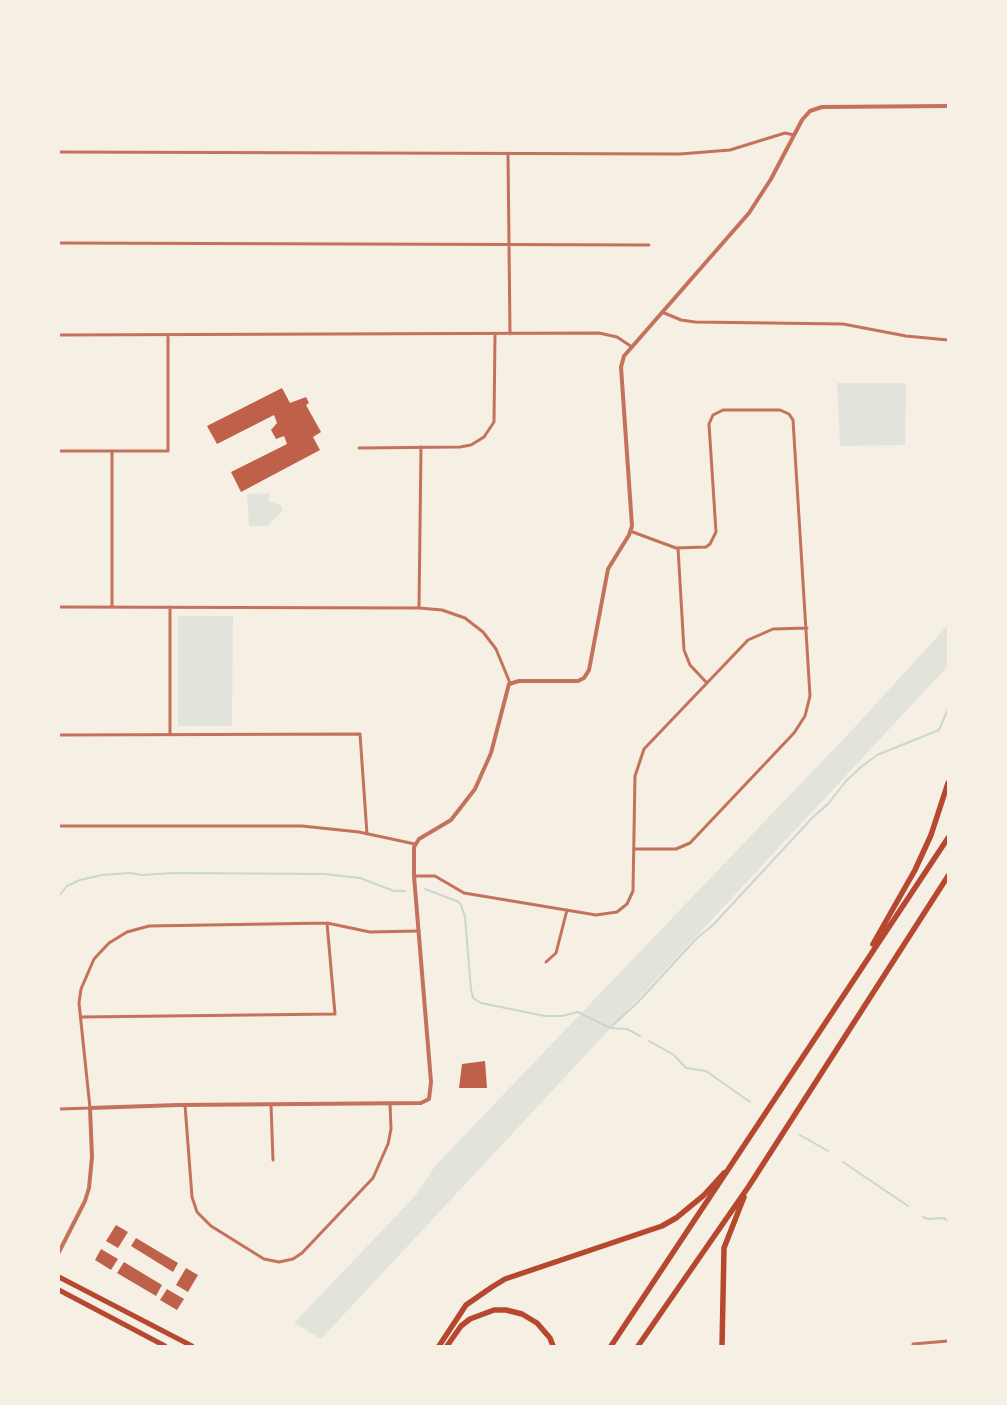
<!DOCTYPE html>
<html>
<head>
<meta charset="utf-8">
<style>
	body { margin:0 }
	#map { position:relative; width:1007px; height:1405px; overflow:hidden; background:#f6efe4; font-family:Mulish,sans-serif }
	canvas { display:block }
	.frame { position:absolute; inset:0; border:60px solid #f6efe4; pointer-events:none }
</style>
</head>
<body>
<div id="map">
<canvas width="1007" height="1405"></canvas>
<div class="frame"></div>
</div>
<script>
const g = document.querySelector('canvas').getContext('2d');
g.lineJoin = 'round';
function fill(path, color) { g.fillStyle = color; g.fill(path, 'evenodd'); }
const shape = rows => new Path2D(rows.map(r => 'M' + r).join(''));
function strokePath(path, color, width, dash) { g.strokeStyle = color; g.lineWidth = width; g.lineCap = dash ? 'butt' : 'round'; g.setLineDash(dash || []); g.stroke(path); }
fill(shape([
	[837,383,906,383,905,445,840,446],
	[269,493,269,501,282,506,282,512,267,526,249,526,247,494],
	[178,616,233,616,232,726,178,726],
	[948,625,948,666,321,1339,294,1323,416,1195,435,1166,853,729]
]), '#e2e4dc');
strokePath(shape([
	[425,889,459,902,461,905,465,917,471,989,473,998,481,1003,545,1016,562,1016,578,1012,610,1028,627,1029,640,1036],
	[59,896,67,886,80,880,102,875,130,873,142,875,174,873,324,874,360,878,394,891,405,891],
	[610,1028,638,1002,697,938,713,925,813,817,828,804,846,781,861,767,877,755,939,730,948,709],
	[649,1041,674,1055,686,1068,706,1071,750,1102],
	[800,1135,828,1151],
	[843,1162,908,1206],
	[923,1217,928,1219,944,1218,948,1222]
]), '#c9d6d2', 2);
fill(shape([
	[282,388,290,403,306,397,309,403,306,405,321,432,313,437,320,450,241,492,231,472,287,444,284,436,276,439,271,430,277,423,274,415,217,444,207,426],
	[485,1061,487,1088,459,1088,462,1064],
	[116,1225,128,1232,118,1248,106,1241],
	[136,1238,178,1263,173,1272,131,1246],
	[101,1249,118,1259,111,1270,95,1260],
	[124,1262,162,1285,156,1296,117,1273],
	[186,1268,198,1275,188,1292,176,1285],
	[167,1289,184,1299,177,1310,160,1300]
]), '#bf614a');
strokePath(shape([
	[59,152,680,154,730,150,785,133,794,135],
	[508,154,510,334],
	[59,243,649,245],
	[662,312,681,320,695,322,843,324,906,336,948,340],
	[59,335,599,333,617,337,632,347],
	[359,448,460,447,471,445,484,437,494,422,495,334],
	[59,451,168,451,168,335],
	[112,451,112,607],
	[630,531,676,548,706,547,710,544,716,532,709,424,713,415,723,410,780,410,789,414,793,420,810,696,805,716,794,733,690,843,676,849,634,849],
	[678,548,684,650,690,665,706,682],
	[59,607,419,608,442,610,465,618,483,632,496,649,510,683],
	[170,607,170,735],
	[419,608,421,447],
	[59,735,360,734,367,834],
	[59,826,302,826,359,832,415,844],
	[414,876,435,876,464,893,596,915,617,912,627,904,633,891,635,776,644,749,748,640,773,629,807,628],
	[546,962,556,953,567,910],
	[81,1017,335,1014,327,923],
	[185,1105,192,1197,197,1212,211,1226,264,1259,279,1262,293,1259,302,1253,373,1178,388,1144,391,1129,390,1103],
	[271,1105,273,1160],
	[59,1109,90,1108,79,1003,81,989,94,959,109,943,127,932,149,926,327,923,370,932,419,931],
	[913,1346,913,1344,948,1341]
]), '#c5725c', 3);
strokePath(shape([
	[59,1252,85,1201,89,1188,92,1157,90,1108,178,1105,421,1103,429,1099,431,1082,414,876,414,847,419,839,451,820,475,789,491,753,509,684,519,681,578,681,584,678,589,670,608,569,629,535,632,526,621,367,624,356,749,213,771,179,802,120,810,111,822,107,948,106]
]), '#c5725c', 4);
strokePath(shape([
	[59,1277,192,1346],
	[59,1290,165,1346]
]), '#b5482f', 5);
strokePath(shape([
	[873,944,915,870,931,835,948,783],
	[439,1346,466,1305,492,1287,505,1279,662,1226,676,1218,704,1195,724,1173],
	[447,1346,461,1326,470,1319,494,1310,506,1310,522,1314,537,1323,550,1338,553,1346],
	[611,1346,948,838],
	[638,1346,749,1186,948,876],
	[722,1346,724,1248,744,1197]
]), '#b5482f', 5.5);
</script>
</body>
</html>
